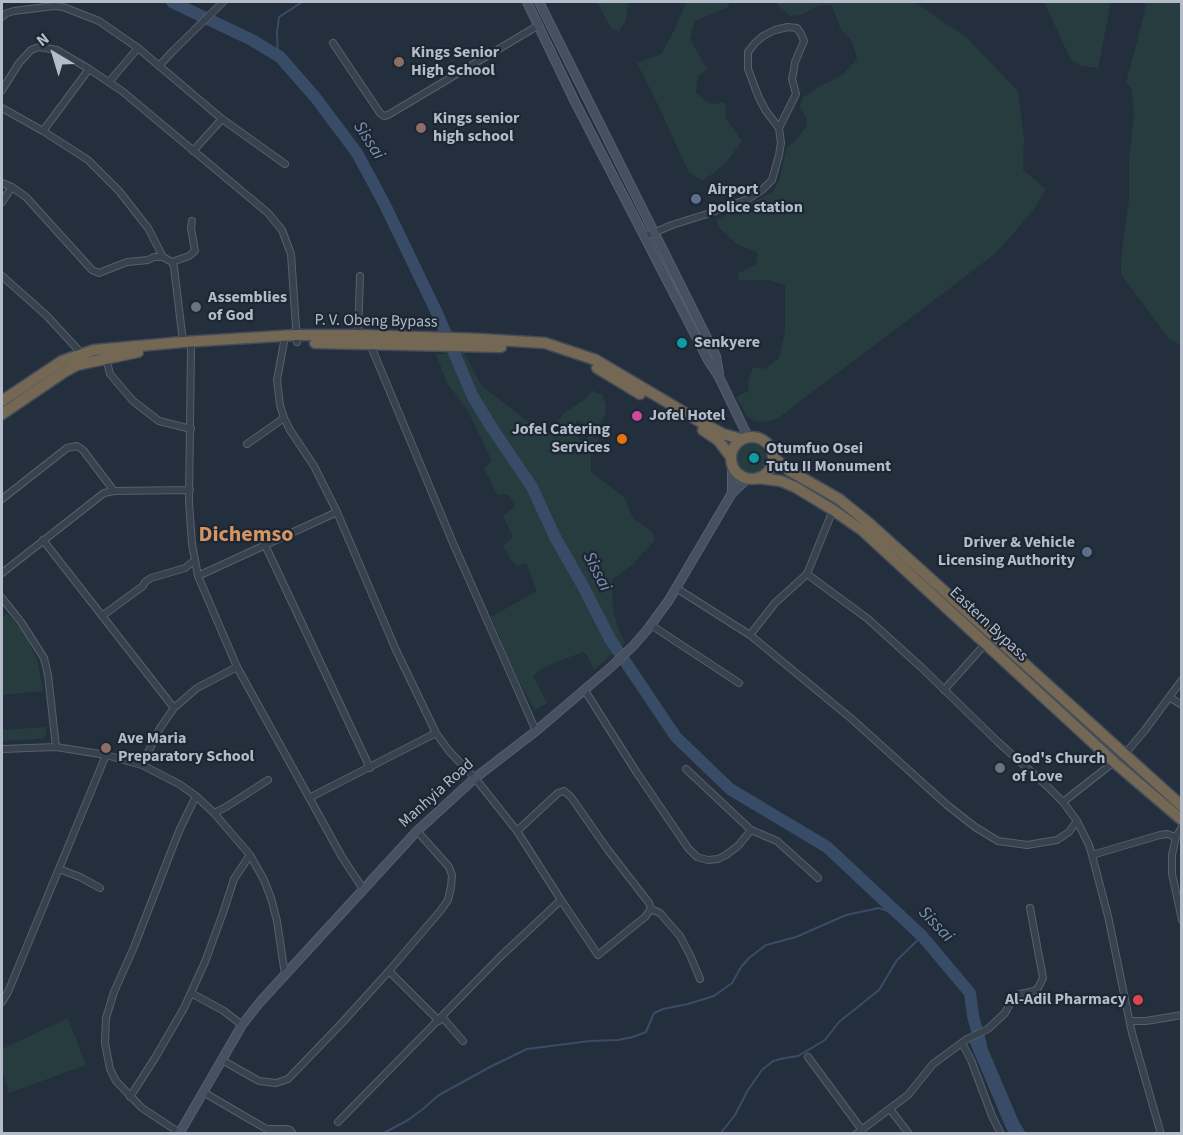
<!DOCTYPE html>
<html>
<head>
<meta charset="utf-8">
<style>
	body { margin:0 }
	#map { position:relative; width:1183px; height:1135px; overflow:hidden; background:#242f3e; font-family:"Source Sans 3",sans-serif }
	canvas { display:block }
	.frame { position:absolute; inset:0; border:3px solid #b4bcc9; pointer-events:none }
	.north { position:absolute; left:24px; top:24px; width:60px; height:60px; -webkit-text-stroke:4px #1d2633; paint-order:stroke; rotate:322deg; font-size:16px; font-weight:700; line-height:24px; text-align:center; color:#b4bcc9 }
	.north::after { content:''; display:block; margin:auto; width:21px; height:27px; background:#b4bcc9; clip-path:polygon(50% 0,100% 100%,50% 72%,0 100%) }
</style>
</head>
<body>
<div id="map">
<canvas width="1183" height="1135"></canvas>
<div class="frame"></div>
<div class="north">N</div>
</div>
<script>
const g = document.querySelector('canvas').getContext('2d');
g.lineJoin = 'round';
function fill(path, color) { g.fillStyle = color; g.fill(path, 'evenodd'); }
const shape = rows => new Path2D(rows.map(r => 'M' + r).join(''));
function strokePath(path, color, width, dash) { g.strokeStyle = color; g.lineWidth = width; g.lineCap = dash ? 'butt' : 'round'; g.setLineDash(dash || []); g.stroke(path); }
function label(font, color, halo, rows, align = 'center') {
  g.font = font + ' "Source Sans 3",sans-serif'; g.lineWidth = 4.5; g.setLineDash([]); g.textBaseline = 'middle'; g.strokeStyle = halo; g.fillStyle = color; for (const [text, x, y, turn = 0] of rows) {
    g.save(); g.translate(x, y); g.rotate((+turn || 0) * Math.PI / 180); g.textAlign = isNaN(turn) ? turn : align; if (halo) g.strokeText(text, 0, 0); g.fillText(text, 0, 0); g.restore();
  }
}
fill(shape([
	[597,2,629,2,625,22,619,32,611,28],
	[686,2,728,2,729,7,695,21,690,39,702,61,708,69,698,76,696,92,705,101,715,104,724,102,726,106,725,117,742,141,725,164,703,181,689,173,659,107,637,63,661,54,674,31],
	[776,2,914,2,967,38,1018,91,1024,139,1023,170,1046,189,1034,209,1003,245,992,256,777,419,762,422,754,421,747,416,736,397,749,391,748,381,753,367,764,369,779,358,785,331,785,285,768,280,738,280,739,273,756,264,758,253,737,244,718,227,717,219,772,193,779,180,787,147,795,141,807,126,806,117,800,108,802,98,819,87,842,75,857,59,852,41,840,28,832,5,820,5,801,15,790,16,780,7],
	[1044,2,1111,2,1098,68,1082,66,1071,60],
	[1146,2,1181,2,1181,345,1169,339,1121,274,1121,258,1129,199,1129,159,1134,115,1132,89,1126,83,1143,19],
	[464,353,482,386,535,427,547,435,564,413,584,400,594,390,596,393,602,394,606,406,605,414,596,432,577,420,572,430,581,441,590,436,599,439,591,455,591,472,624,497,633,518,651,531,655,540,634,563,612,580,613,607,617,626,625,643,594,670,587,655,583,652,546,666,533,676,547,703,535,710,517,678,491,617,537,591,526,563,517,566,510,559,503,546,513,537,503,516,515,506,508,494,498,495,494,489,484,468,492,461,468,411,447,383,436,354],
	'734 459a16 16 0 1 1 32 0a16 16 0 1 1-32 0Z',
	[7,613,25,634,38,662,43,691,2,695,2,617],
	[46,727,46,735,42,739,2,741,2,730],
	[68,1018,86,1065,9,1093,2,1068,2,1049]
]), '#263c3f');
fill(shape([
	[982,1035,1019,1122,1026,1133,1009,1133,1006,1128,969,1041]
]), '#394c67');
strokePath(shape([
	[278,56,277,32,279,17,302,2],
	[382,1134,408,1120,423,1109,439,1095,490,1067,527,1049,590,1041,618,1040,633,1037,646,1032,654,1013,663,1009,688,1004,714,996,732,983,741,967,749,958,766,945,796,937,846,915,879,908,901,916],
	[720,1134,735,1115,748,1090,762,1070,773,1061,785,1058,798,1056,825,1040,839,1022,879,990,897,960,922,936]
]), '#394c67', 2);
strokePath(shape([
	[172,2,252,40,280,57,315,97,357,153,385,205,437,313,473,397,492,428,532,487,555,537,584,588,610,639,676,737,730,789,827,847,922,936,970,993,973,1016,981,1045]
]), '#394c67', 12);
const street = shape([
	[2,17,7,13,14,11,54,6,63,7,99,21,138,48,222,119,285,164],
	[333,43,380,113,384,116,388,115,539,25],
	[159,66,173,51,223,2],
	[109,82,138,48],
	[2,90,19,63,31,50,39,47,57,50,89,69,122,91,268,213,282,230,291,254,297,342],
	[2,108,43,131,88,160,119,191,148,228,163,257],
	[43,131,89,69],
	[193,151,222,119],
	[2,183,12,187,26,197,92,270,99,273,127,262,148,260,154,257,163,257,172,262,174,267,183,342],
	[2,202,12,187],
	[646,236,672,225,707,214,748,199,762,190,772,180,779,155,781,143,779,128,766,111,759,98,748,69,748,52,755,43,763,36,775,30,788,27,797,28,801,34,804,41,795,62,794,69,792,79,796,94,779,128],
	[172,262,189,256,195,251,191,228,192,221],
	[2,276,46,315,82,354],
	[358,335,360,276],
	[284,342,277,380,280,405,284,418,290,430,314,466,337,512,396,650,436,733,449,751,475,778,517,831,561,900,598,955,645,917,651,909,649,903,608,850,571,797,564,791,558,793,517,831],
	[370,344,453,543,536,731],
	[191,348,189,501,192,544,198,576,237,667,342,857,363,889],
	[106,358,110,374,133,401,159,421,191,429],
	[247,444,284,418],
	[2,499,67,448,77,446,83,450,114,491],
	[43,540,174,708],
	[265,545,370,768],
	[2,573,104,493,114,491,190,490],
	[807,574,868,619,922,668,998,742,1047,786,1063,802,1077,821,1089,845,1092,855,1108,916,1132,1033,1161,1134],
	[198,576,337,512],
	[676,588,750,635,853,720,947,805,975,827,998,841,1027,845,1057,840,1069,832,1077,821],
	[2,598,21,622,44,658,48,675,56,747],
	[102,616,143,586,145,582,151,578,185,568,195,560],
	[651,625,739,683],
	[750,635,775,603,807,574,833,510],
	[584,689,637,773,688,848,697,857,708,860,718,859,726,855,738,846,751,830,777,841,818,878],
	[944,690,986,643],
	[1169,697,1182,705],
	[2,749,56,747,106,755,142,765,179,784,196,796,214,813,250,855,264,880,271,898,277,921,285,975],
	[1124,755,1145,730,1182,680],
	[142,765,160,728,174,708,197,688,237,667],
	[686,769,751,830],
	[309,798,436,733],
	[1063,802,1114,762],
	[214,813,226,807,268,780],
	[1182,827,1176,837,1172,855,1172,874,1182,920],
	[1092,855,1160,835,1167,834,1176,837],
	[59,869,80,877,100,888],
	[651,909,660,913,680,936,690,955,700,979],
	[389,971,439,1021],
	[191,993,224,1011,242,1025],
	[2,1002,8,992,106,755],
	[443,1018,463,1041],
	[1130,1021,1146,1021,1182,1015],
	[962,1043,971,1060,992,1116,1001,1134],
	[808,1057,862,1130],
	[222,1060,259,1081,276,1083,288,1079,341,1024,389,971,441,910,448,900,451,887,452,875,449,867,417,831],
	[203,1092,263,1127,267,1129,287,1129,290,1130,293,1134],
	[130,1097,155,1058,184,1008,205,962,224,910,234,879,250,855],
	[890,1109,909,1134],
	[338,1122,500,957,561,900],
	[180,1133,142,1108,116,1081,110,1069,105,1043,106,1018,114,992,134,947,179,831,196,796],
	[856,1134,908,1095,933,1064,967,1039,988,1029,1005,1013,1011,1002,1011,998,1016,995,1034,991,1038,988,1043,978,1030,908]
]);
const secondary = shape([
	[527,2,575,102,708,360,719,377,748,437],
	[539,2,716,356,719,373],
	[732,464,732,493],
	[179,1134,242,1025,260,1002,417,831,475,778,536,731,610,668,633,646,647,630,669,600,732,493,747,479]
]);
const highway = shape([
	[315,343,501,347],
	[597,368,640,394],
	[2,401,62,361,94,350,183,342,296,335,358,335,481,339,545,343,596,360,704,424,723,434,741,439],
	[2,414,64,372,77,365,138,352],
	[703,430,718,440,731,457],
	'731 458a21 21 0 1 1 42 0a21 21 0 1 1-42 0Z',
	[774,458,790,471,839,499,870,524,1182,806],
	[757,478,781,481,795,487,833,510,863,531,1114,762,1182,820]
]);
strokePath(street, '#565f6c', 8);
strokePath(secondary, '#565f6c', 10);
strokePath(highway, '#434c59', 13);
strokePath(street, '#38414e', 6);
strokePath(secondary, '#465061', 8);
strokePath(highway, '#746855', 10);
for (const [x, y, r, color] of [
	[399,62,6,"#8d6e63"],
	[421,128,6,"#8d6e63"],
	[696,199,6,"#5c6f8a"],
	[196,307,6,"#6b7280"],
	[682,343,6,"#0f9aa8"],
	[637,416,6,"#d1479c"],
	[622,439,6,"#e8710a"],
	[754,458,6,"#0f9aa8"],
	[1087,552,6,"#5c6f8a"],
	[106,748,6,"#8d6e63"],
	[1000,768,6,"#6b7280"],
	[1138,1000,6,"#e0444e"]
]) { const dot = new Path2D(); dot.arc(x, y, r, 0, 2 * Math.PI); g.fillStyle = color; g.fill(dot); strokePath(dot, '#1d2633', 2); }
label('bold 16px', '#b4bcc9', '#1d2633', [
	["Kings Senior",411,53],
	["High School",411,71],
	["Kings senior",433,119],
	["high school",433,137],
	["Airport",708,190],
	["police station",708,208],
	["Assemblies",208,298],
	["of God",208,316],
	["Senkyere",694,343],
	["Jofel Hotel",649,416],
	["Jofel Catering",610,430,"right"],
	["Services",610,448,"right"],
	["Otumfuo Osei",766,449],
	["Tutu II Monument",766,467],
	["Driver & Vehicle",1075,543,"right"],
	["Licensing Authority",1075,561,"right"],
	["Ave Maria",118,739],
	["Preparatory School",118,757],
	["God's Church",1012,759],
	["of Love",1012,777],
	["Al-Adil Pharmacy",1126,1000,"right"]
], 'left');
label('16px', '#b4bcc9', '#1d2633', [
	["P. V. Obeng Bypass",376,322,1],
	["Eastern Bypass",988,625,43],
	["Manhyia Road",437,794,-42]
]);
label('italic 18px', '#7c92b1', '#1d2633', [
	["Sissai",368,141,57],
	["Sissai",596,572,63],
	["Sissai",935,925,46]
]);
label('bold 22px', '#d59563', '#1d2633', [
	["Dichemso",246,536]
]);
</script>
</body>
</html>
